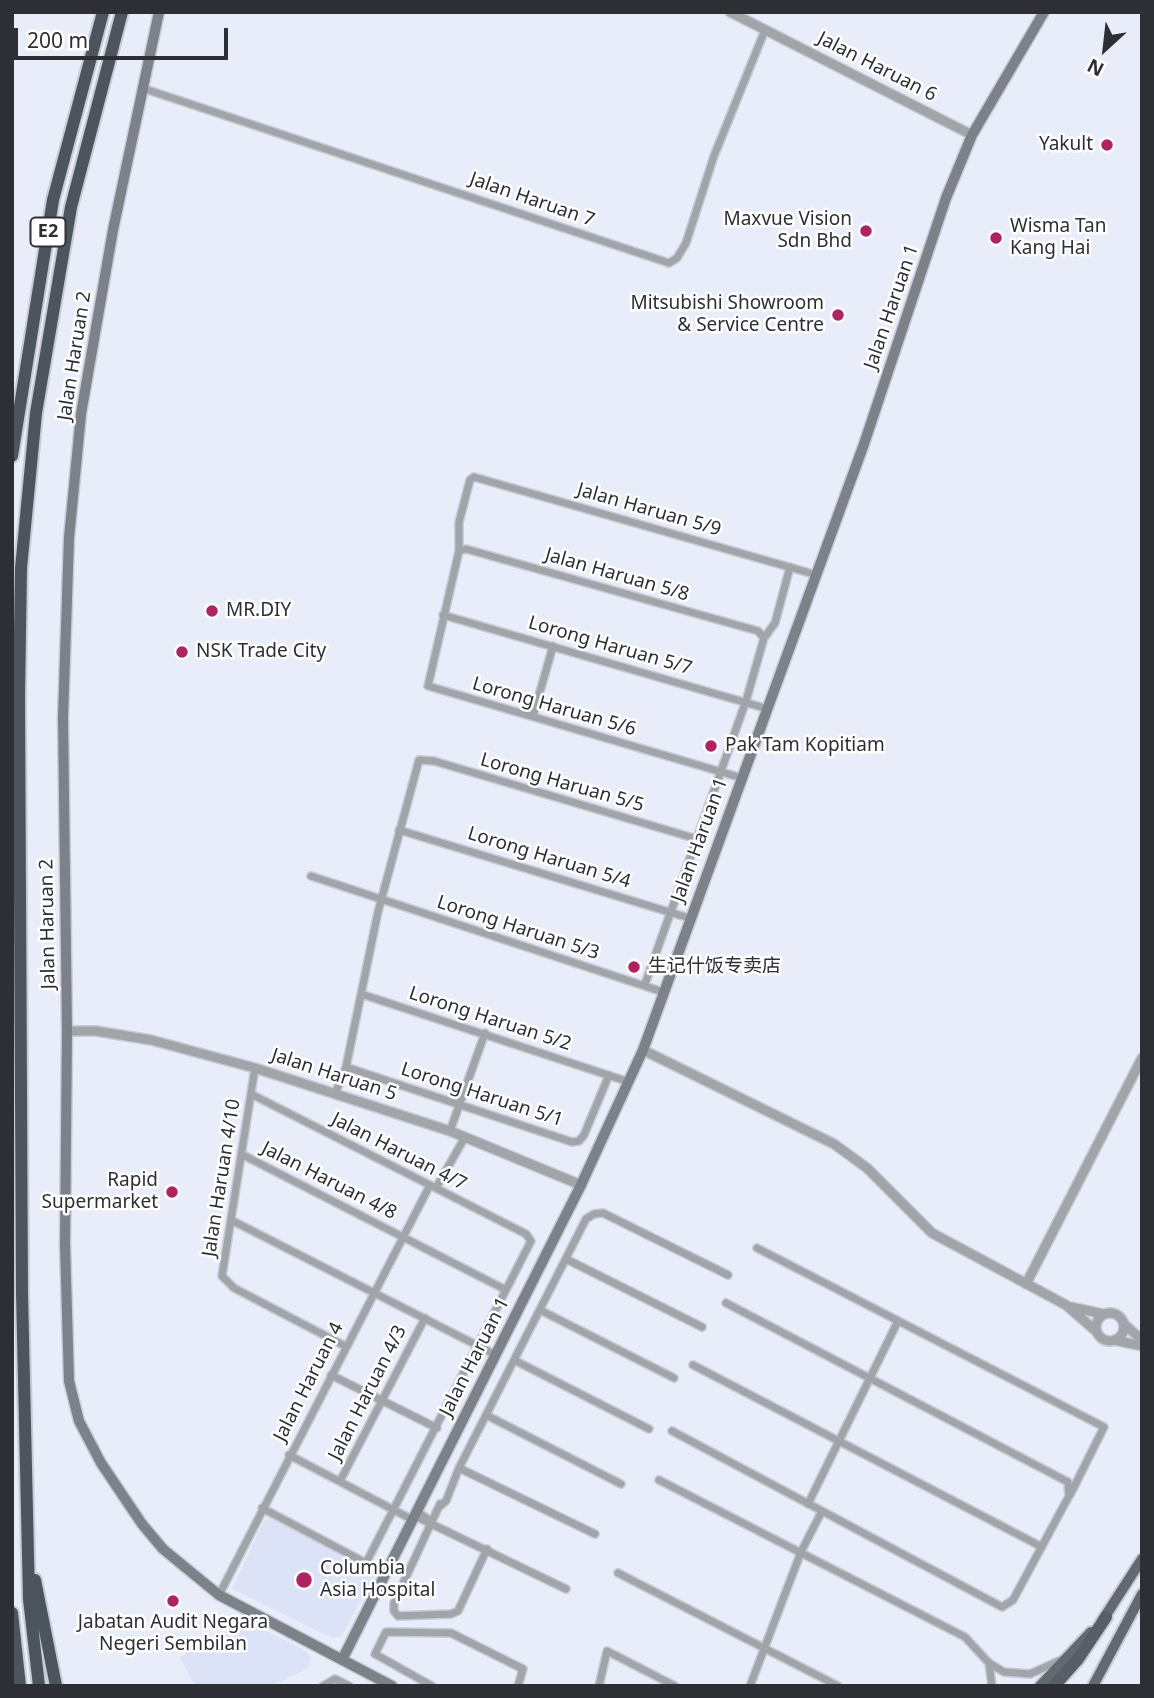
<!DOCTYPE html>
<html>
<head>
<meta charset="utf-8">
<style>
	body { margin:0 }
	#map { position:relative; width:1154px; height:1698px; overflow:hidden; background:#e9edf9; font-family:"Noto Sans",sans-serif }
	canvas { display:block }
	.frame { position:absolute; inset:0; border:14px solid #2e2f34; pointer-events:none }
	.north { position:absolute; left:1070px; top:14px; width:70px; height:70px; -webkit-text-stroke:5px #fff; paint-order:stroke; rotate:207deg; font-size:19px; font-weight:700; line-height:28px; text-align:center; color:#2e2f34 }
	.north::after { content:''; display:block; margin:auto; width:24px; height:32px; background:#2e2f34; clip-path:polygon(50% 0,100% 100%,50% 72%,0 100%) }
	.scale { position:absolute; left:14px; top:28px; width:214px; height:32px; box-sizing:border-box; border:4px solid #2e2f34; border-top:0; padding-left:9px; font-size:21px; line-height:24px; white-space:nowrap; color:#2e2f34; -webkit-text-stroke:5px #fff; paint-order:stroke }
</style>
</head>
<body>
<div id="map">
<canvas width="1154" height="1698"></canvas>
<div class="frame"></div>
<div class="north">N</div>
<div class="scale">200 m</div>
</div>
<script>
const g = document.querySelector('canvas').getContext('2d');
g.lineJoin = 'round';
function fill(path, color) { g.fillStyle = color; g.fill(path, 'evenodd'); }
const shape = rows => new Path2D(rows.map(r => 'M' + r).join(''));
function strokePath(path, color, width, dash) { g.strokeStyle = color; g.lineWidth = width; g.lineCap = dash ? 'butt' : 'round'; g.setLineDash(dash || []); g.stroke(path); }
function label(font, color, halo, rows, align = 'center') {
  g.font = font + ' "Noto Sans","Noto Sans SC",sans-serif'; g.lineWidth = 5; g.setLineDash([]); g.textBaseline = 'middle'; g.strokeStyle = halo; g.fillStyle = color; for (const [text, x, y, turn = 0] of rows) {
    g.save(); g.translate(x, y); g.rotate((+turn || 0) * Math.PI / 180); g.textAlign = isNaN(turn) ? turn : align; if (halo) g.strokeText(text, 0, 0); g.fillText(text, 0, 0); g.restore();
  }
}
fill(shape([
	[270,1518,376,1573,341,1637,332,1638,232,1589,264,1521],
	[248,1622,306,1651,311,1657,308,1668,271,1686,195,1686,180,1657]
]), '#dce3f6');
const minor = shape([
	[142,88,669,263,677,258,686,243,714,156,765,30],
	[459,551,466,549,758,631,764,638],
	[443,615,768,709],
	[533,716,553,646],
	[742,778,428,686,459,551,459,522,470,480,474,477,817,575],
	[399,830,689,918],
	[311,876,663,992],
	[645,984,746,701,764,638,775,623,790,567],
	[361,994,629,1082],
	[346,1067,572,1142,579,1141,584,1135,609,1075],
	[255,1068,222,1276,234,1288,345,1346],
	[251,1094,526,1234,531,1241,366,1563,262,1508],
	[335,1094,346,1067,378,912,419,760,434,761,697,839],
	[450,1131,485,1033],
	[243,1155,506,1290],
	[436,1188,465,1137],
	[233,1221,496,1355],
	[757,1248,1104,1427,1070,1495],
	[566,1259,702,1327],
	[540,1310,674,1378],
	[514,1360,649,1429],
	[693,1365,1042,1547],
	[331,1375,437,1428],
	[486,1415,621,1484],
	[672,1431,1002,1607,1013,1600,1069,1496,1068,1482,726,1303],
	[289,1455,413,1520],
	[459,1468,595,1534],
	[659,1480,965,1637,989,1663,1004,1672,1030,1674,1061,1660],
	[340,1481,425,1318],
	[440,1504,394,1603,394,1611,398,1616,451,1614,458,1611,487,1549],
	[808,1504,898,1321],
	[440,1506,446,1501,459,1468,586,1219,594,1214,603,1213,728,1275],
	[417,1511,432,1522],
	[415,1516,566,1589],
	[618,1573,838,1686],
	[219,1595,430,1185],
	[989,1663,992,1686],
	[323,1686,335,1679,349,1686],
	[432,1686,375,1654,386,1632,451,1633,523,1669,518,1686],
	[599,1686,607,1651,675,1686],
	[750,1686,801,1552,822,1511]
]);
const tertiary = shape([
	[730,12,972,135],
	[67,1031,96,1031,151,1040,255,1068,450,1131,581,1185],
	[643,1050,834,1144,867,1168,932,1233,1066,1305,1097,1332],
	[1026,1284,1142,1058],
	[1071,1307,1103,1314],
	'1096 1327a14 14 0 1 1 28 0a14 14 0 1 1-28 0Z',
	[1124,1324,1142,1340],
	[1114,1340,1142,1346]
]);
const secondary = shape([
	[159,12,113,230,81,414,69,538,63,717,67,1031,65,1244,69,1381,79,1421,101,1463,142,1524,163,1549,219,1595,392,1686],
	[342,1660,581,1185,643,1050,864,444,946,198,972,135,1044,12]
]);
const primary = shape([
	[1102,1621,1142,1559],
	[1040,1686,1091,1632],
	[1093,1686,1142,1594]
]);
const trunk = shape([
	[1054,1686,1078,1659,1106,1617]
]);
const motorway = shape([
	[12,456,53,200,103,12],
	[35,1580,56,1686],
	[12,1613,20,1686],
	[39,1686,29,1599,22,1293,19,696,21,568,36,413,71,207,122,12]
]);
strokePath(minor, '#c7cbd6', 10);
strokePath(tertiary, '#c7cbd6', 12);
strokePath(secondary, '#c7cbd6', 13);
strokePath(primary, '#c7cbd6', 14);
strokePath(trunk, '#c7cbd6', 16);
strokePath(motorway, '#c7cbd6', 16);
strokePath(minor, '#a1a5a9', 7);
strokePath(tertiary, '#a1a5a9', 9);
strokePath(secondary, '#7c8288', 10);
strokePath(primary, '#626970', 10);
strokePath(trunk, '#575e66', 12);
strokePath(motorway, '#4c545c', 12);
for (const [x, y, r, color] of [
	[1107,145,7,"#af2362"],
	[866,231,7,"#af2362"],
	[996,238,7,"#af2362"],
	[838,315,7,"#af2362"],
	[212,611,7,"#af2362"],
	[182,652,7,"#af2362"],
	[711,746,7,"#af2362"],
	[634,967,7,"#af2362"],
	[172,1192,7,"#af2362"],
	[304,1580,9,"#af2362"],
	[173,1601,7,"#af2362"]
]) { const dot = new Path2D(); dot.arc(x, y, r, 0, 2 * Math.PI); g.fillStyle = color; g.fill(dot); strokePath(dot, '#fff', 2.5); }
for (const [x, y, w] of [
	[48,232,35]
]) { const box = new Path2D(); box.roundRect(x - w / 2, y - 14.5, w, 29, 5); g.fillStyle = '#fff'; g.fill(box); strokePath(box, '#2e2f34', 2); }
label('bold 18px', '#2e2f34', null, [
	["E2",48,232]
]);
label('19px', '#2e2f34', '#fff', [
	["Jalan Haruan 6",877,67,27],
	["Jalan Haruan 7",532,200,19],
	["Jalan Haruan 1",892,307,-71],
	["Jalan Haruan 2",75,356,-81],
	["Jalan Haruan 5/9",649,510,16],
	["Jalan Haruan 5/8",617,575,16],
	["Lorong Haruan 5/7",610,646,16],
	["Lorong Haruan 5/6",554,707,16],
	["Lorong Haruan 5/5",562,783,16],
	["Jalan Haruan 1",700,840,-70],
	["Lorong Haruan 5/4",549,858,17],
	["Jalan Haruan 2",48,924,-91],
	["Lorong Haruan 5/3",518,928,18],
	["Lorong Haruan 5/2",490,1019,18],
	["Jalan Haruan 5",334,1075,18],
	["Lorong Haruan 5/1",482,1095,18],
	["Jalan Haruan 4/7",399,1152,27],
	["Jalan Haruan 4/10",222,1178,-81],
	["Jalan Haruan 4/8",329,1181,27],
	["Jalan Haruan 1",475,1357,-63],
	["Jalan Haruan 4",309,1382,-63],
	["Jalan Haruan 4/3",368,1393,-63]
]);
label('19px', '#2e2f34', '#fff', [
	["Yakult",1093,145,"right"],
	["Maxvue Vision",852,220,"right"],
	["Sdn Bhd",852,242,"right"],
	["Wisma Tan",1010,227],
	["Kang Hai",1010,249],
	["Mitsubishi Showroom",824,304,"right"],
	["& Service Centre",824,326,"right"],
	["MR.DIY",226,611],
	["NSK Trade City",196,652],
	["Pak Tam Kopitiam",725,746],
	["生记什饭专卖店",648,967],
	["Rapid",158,1181,"right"],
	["Supermarket",158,1203,"right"],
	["Columbia",320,1569],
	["Asia Hospital",320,1591],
	["Jabatan Audit Negara",173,1623,"center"],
	["Negeri Sembilan",173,1645,"center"]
], 'left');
</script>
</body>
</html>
